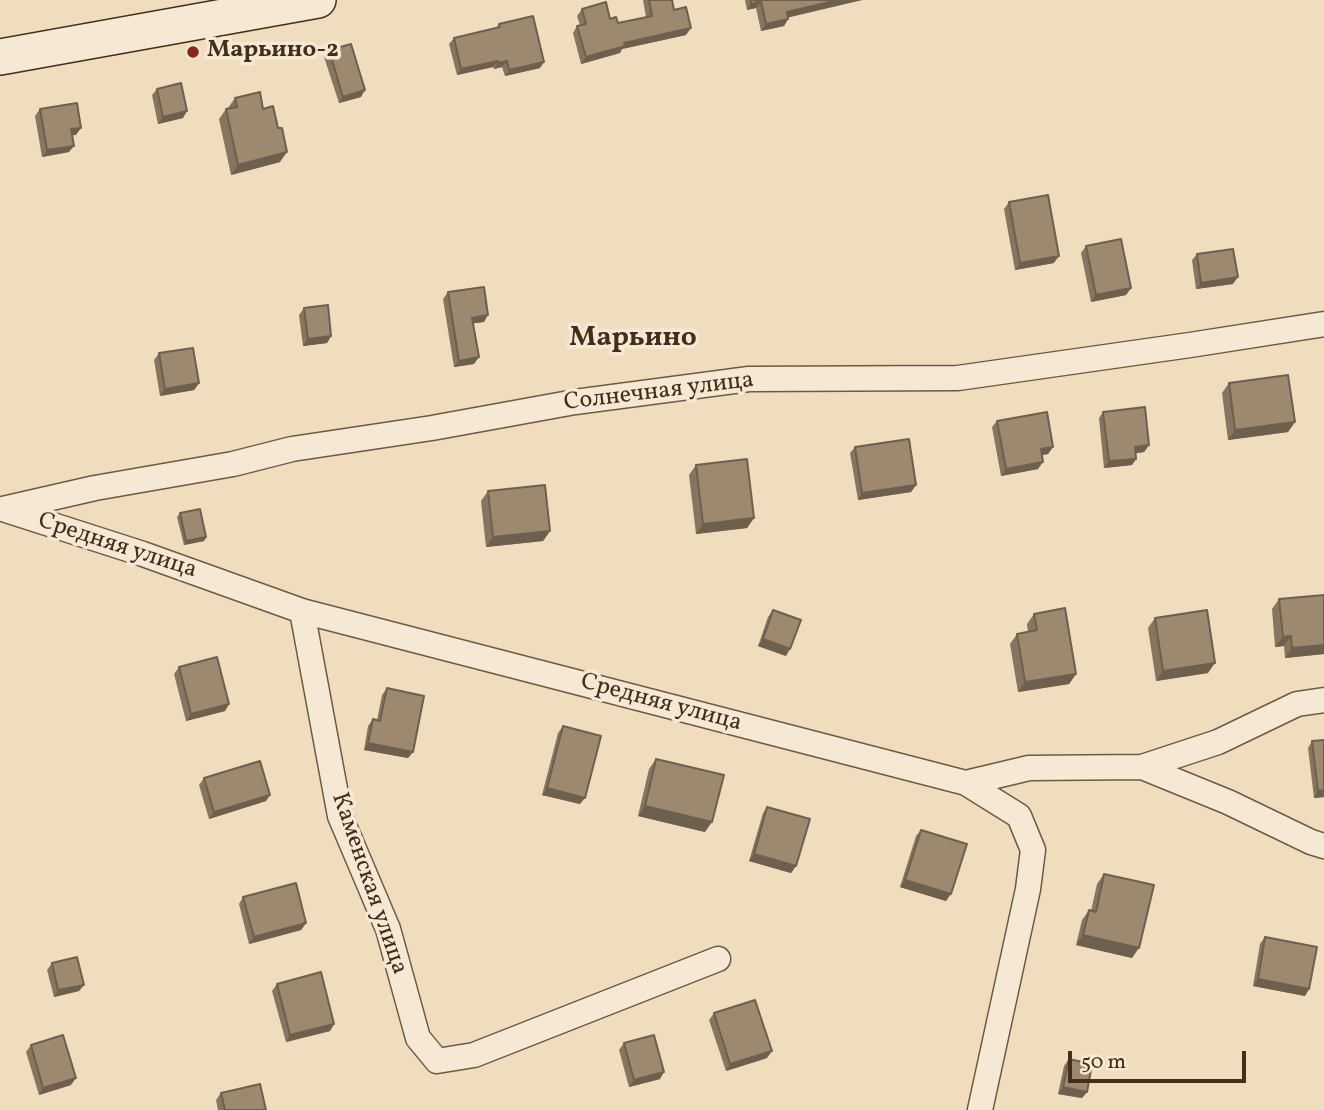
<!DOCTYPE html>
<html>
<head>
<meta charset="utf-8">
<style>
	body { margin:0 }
	#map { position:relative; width:1324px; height:1110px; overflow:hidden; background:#f0ddbe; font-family:Vollkorn,serif }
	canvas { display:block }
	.scale { position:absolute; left:1068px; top:1051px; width:178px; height:32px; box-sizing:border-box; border:4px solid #422e19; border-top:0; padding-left:9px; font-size:21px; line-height:24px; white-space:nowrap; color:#422e19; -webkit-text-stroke:5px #f5e9d5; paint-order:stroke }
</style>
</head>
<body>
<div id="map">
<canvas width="1324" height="1110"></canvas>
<div class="scale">50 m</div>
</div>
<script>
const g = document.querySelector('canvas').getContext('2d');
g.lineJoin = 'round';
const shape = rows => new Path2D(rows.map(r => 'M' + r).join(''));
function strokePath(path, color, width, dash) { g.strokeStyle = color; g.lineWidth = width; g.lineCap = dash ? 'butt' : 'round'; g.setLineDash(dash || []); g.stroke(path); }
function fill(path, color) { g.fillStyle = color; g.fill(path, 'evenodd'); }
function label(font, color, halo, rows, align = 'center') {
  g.font = font + ' Vollkorn,serif'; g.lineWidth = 7; g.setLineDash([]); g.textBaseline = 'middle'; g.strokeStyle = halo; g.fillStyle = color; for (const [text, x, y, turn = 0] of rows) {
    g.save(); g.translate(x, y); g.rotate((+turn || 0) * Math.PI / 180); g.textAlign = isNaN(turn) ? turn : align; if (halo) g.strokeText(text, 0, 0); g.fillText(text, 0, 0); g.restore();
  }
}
const street = shape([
	[3,509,143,554,302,611,966,783,1029,768,1142,767,1218,742,1297,704,1324,700],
	[3,509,95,488,233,464,292,449,432,428,575,402,749,379,958,378,1190,345,1324,324],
	[302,611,340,816,388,929,418,1038,437,1061,474,1055,718,959],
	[1142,767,1228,802,1311,842,1324,846],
	[966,783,1019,816,1033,850,1028,889,980,1110]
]);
const secondary = shape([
	[0,57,318,0]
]);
strokePath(street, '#6e5a42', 27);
strokePath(secondary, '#422e19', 38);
strokePath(street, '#f5e9d5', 24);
strokePath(secondary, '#f5e9d5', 35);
fill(shape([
	[643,0,672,0,674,10,686,35,622,49,620,53,581,64,573,33,577,26,580,25,577,16,582,9,610,19,618,23,646,17],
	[745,0,862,0,788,17,788,19,784,26,761,31,756,8,747,10],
	[499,24,540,68,505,76,502,67,494,69,493,67,457,75,449,44,454,38,496,28],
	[329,50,361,97,339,103,324,57],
	[157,89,183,118,158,124,152,95],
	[235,98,263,109,278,128,280,162,231,175,219,119,226,109,228,108],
	[40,109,76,135,72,135,69,152,42,157,35,116],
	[1009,202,1054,263,1015,270,1004,209],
	[1086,246,1131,288,1126,295,1091,302,1081,253],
	[1197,254,1233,284,1196,289,1192,260],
	[448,292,484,322,473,323,474,364,454,367,443,299],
	[304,308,331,336,327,343,303,346,299,315],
	[159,353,199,383,194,390,160,396,154,360],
	[1229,383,1295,422,1288,432,1228,440,1222,393],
	[1103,412,1149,445,1144,452,1136,453,1136,459,1132,465,1104,468,1099,418],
	[997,421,1053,447,1048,454,1042,455,1038,469,1001,476,992,427],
	[855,447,916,485,911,492,858,500,850,453],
	[696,465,754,518,747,528,696,534,689,475],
	[488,491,550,531,543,541,486,547,481,501],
	[180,513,206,537,204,541,184,545,177,517],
	[1279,599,1324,654,1285,658,1284,646,1275,647,1272,609],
	[773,610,786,656,758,646,768,617],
	[1034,614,1076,674,1069,684,1018,692,1010,644,1017,634,1028,632,1027,624],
	[1155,618,1208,673,1156,681,1148,628],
	[179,667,229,704,225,711,186,721,174,674],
	[387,688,413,752,408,758,364,750,368,726,373,719,377,720,382,695],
	[563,726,580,804,542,795,558,733],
	[1324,740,1324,797,1314,798,1308,748,1312,741],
	[656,759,705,832,638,816,649,769],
	[204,778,270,795,266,801,209,819,199,785],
	[767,807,796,866,791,873,749,861,763,813],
	[921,830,946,901,900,887,916,836],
	[1104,874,1132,958,1076,945,1082,920,1089,910,1091,911,1097,884],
	[243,897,306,923,301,930,249,944,239,904],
	[1265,937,1309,989,1305,996,1253,986,1260,944],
	[52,963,84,985,79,991,54,997,47,970],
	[277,984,334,1024,330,1031,286,1042,272,991],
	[714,1013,767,1058,726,1071,709,1020],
	[624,1043,660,1079,629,1087,619,1050],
	[31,1045,71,1085,39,1095,26,1052],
	[1069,1059,1087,1092,1082,1098,1058,1094,1064,1066],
	[221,1093,266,1110,218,1110,216,1100]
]), '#86765f');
fill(shape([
	[838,0,862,0,782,19,787,12],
	[761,1,756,8,747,10,751,4],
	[788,19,784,26,761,31,766,24],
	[691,28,686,35,622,49,620,53,581,64,586,57,624,43],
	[498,61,493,67,457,75,461,69],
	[507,61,502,67,494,69,498,63],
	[544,62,540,68,505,76,509,70],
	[365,90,361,97,339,103,343,97],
	[187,111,183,118,158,124,163,117],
	[81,128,76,135,66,136,71,129],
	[74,146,69,152,42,157,47,150],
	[287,152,280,162,231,175,238,165],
	[1059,256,1054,263,1015,270,1020,263],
	[1238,277,1233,284,1196,289,1201,283],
	[1131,288,1126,295,1091,302,1096,295],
	[488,315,484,322,468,324,472,318],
	[331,336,327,343,303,346,308,339],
	[479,357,474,364,454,367,459,361],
	[199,383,194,390,160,396,165,389],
	[1295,422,1288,432,1228,440,1235,430],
	[1149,445,1144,452,1131,454,1135,447],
	[1053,447,1048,454,1036,456,1041,449],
	[1136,459,1132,465,1104,468,1109,461],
	[1043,462,1038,469,1001,476,1006,469],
	[916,485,911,492,858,500,862,493],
	[754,518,747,528,696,534,703,524],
	[550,531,543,541,486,547,493,537],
	[206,537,204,541,184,545,186,541],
	[1291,636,1284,646,1275,647,1283,637],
	[763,639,790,649,786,656,758,646],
	[1324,645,1324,654,1285,658,1292,648],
	[1215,663,1208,673,1156,681,1163,671],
	[1076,674,1069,684,1018,692,1025,682],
	[229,704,225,711,186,721,191,714],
	[368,743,413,752,408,758,364,750],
	[547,788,585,798,580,804,542,795],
	[1324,790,1324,797,1314,798,1318,791],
	[270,795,266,801,209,819,214,812],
	[645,806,712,822,705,832,638,816],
	[754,854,796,866,791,873,749,861],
	[905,880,951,894,946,901,900,887],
	[306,923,301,930,249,944,254,937],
	[1083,935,1139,948,1132,958,1076,945],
	[1258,979,1309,989,1305,996,1253,986],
	[84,985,79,991,54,997,58,990],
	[334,1024,330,1031,286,1042,290,1035],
	[772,1051,767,1058,726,1071,730,1064],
	[664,1072,660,1079,629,1087,634,1080],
	[76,1078,71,1085,39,1095,43,1088],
	[1063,1087,1087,1092,1082,1098,1058,1094]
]), '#6d604e');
const building = shape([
	[649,0,672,0,674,10,686,7,691,28,624,43,625,46,586,57,577,26,586,24,582,9,606,2,610,19,616,17,618,23,652,16,649,0],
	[751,0,838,0,787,12,788,19,766,24,761,1,751,4,751,0],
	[533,16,544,62,509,70,507,61,498,63,498,61,461,69,454,38,500,27,499,24,533,16],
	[351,44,365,90,343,97,329,50,351,44],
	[181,83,187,111,163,117,157,89,181,83],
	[260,92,263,109,273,106,278,128,282,128,287,152,238,165,226,109,237,107,235,98,260,92],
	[77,103,81,128,71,129,74,146,47,150,40,109,77,103],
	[1048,195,1059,256,1020,263,1009,202,1048,195],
	[1121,239,1131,288,1096,295,1086,246,1121,239],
	[1233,249,1238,277,1201,283,1197,254,1233,249],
	[484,287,488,315,472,318,479,357,459,361,448,292,484,287],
	[328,305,331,336,308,339,304,308,328,305],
	[193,348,199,383,165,389,159,353,193,348],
	[1288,375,1295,422,1235,430,1229,383,1288,375],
	[1145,407,1149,445,1135,447,1136,459,1109,461,1103,412,1145,407],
	[1047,412,1053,447,1041,449,1043,462,1006,469,997,421,1047,412],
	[909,439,916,485,862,493,855,447,909,439],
	[747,459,754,518,703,524,696,465,747,459],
	[545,485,550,531,493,537,488,491,545,485],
	[200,509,206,537,186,541,180,513,200,509],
	[1324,595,1324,645,1292,648,1291,636,1283,637,1279,599,1324,595],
	[1065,608,1076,674,1025,682,1017,634,1037,630,1034,614,1065,608],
	[773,610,801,620,790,649,763,639,773,610],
	[1207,610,1215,663,1163,671,1155,618,1207,610],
	[217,657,229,704,191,714,179,667,217,657],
	[387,688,424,696,413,752,368,743,373,719,380,721,387,688],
	[563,726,601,736,585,798,547,788,563,726],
	[1324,740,1324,790,1318,791,1312,741,1324,740],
	[656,759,724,775,712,822,645,806,656,759],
	[260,761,270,795,214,812,204,778,260,761],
	[767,807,810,819,796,866,754,854,767,807],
	[921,830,967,844,951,894,905,880,921,830],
	[1104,874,1154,885,1139,948,1083,935,1089,910,1096,912,1104,874],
	[296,883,306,923,254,937,243,897,296,883],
	[1265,937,1317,947,1309,989,1258,979,1265,937],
	[77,957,84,985,58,990,52,963,77,957],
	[321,972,334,1024,290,1035,277,984,321,972],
	[755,1000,772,1051,730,1064,714,1013,755,1000],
	[63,1035,76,1078,43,1088,31,1045,63,1035],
	[654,1035,664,1072,634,1080,624,1043,654,1035],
	[1069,1059,1092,1064,1087,1092,1063,1087,1069,1059],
	[260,1084,266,1110,225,1110,221,1093,260,1084]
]);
fill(building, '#9c896f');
strokePath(building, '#6d604e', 2);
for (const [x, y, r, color] of [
	[193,52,7,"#8f2418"]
]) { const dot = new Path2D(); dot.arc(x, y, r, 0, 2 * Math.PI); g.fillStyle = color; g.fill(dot); strokePath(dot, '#f5e9d5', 2.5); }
label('bold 24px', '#422e19', '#f5e9d5', [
	["Марьино-2",207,52]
], 'left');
label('24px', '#422e19', '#f5e9d5', [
	["Солнечная улица",659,393,-7],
	["Средняя улица",117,547,18],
	["Средняя улица",661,704,15],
	["Каменская улица",368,884,71]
]);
label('bold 28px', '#422e19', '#f5e9d5', [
	["Марьино",633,340]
]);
</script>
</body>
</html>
